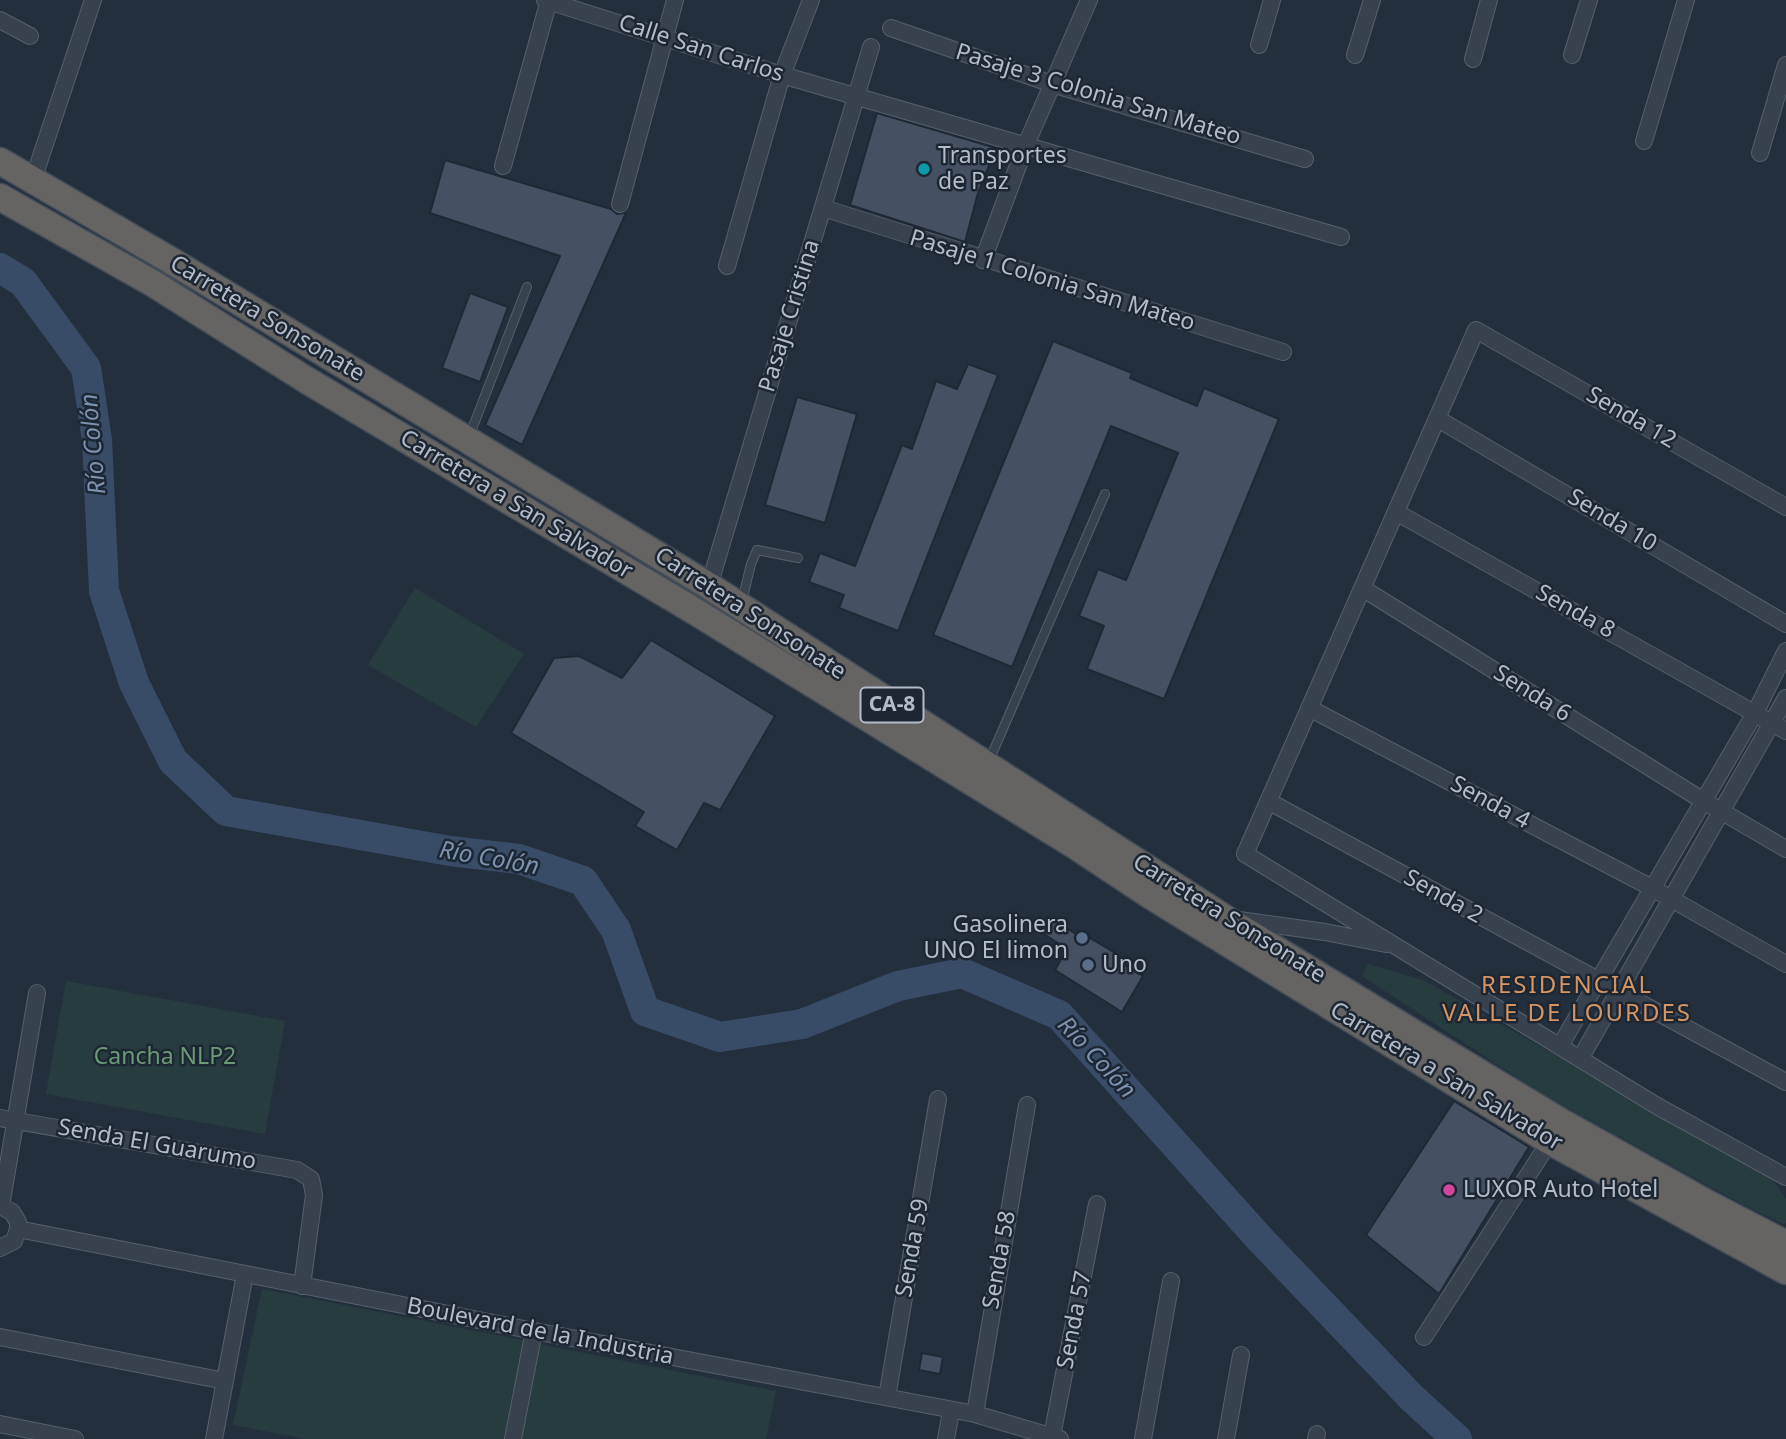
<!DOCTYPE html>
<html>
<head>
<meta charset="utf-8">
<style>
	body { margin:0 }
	canvas { display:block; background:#242f3e }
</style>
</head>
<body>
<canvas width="1786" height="1439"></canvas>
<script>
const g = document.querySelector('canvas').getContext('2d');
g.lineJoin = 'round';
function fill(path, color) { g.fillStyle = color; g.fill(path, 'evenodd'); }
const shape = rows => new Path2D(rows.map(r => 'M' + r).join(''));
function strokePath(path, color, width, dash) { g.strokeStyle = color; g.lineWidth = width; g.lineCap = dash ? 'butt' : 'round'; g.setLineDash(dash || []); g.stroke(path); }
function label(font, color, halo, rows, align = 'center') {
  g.font = font + ' "Noto Sans",sans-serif'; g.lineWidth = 5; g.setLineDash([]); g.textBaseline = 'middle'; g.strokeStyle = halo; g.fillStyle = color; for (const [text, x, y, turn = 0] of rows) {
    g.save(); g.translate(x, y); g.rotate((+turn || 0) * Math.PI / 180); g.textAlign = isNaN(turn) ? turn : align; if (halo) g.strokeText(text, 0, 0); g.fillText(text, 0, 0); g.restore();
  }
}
fill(shape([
	[415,588,524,654,476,727,368,665],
	[1368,964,1425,981,1770,1177,1786,1199,1786,1223,1784,1224,1749,1208,1542,1094,1362,976],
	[66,981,285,1021,265,1134,46,1094],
	[262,1289,532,1342,516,1439,306,1439,233,1425],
	[539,1344,776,1391,766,1439,520,1439]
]), '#263c3f');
strokePath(shape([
	[0,268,23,282,86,368,97,440,104,591,134,683,173,761,226,811,450,851,519,859,583,881,616,930,645,1011,720,1037,802,1024,898,986,962,973,1059,1015,1259,1238,1412,1398,1457,1439]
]), '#394c67', 30);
const building = shape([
	[877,113,996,148,978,193,965,242,850,205,877,113],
	[445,160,611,209,617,214,626,213,522,445,485,425,560,256,430,213,445,160],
	[470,293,508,307,480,382,442,368,470,293],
	[1053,341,1132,373,1130,378,1197,406,1204,388,1279,419,1164,699,1087,669,1104,626,1079,616,1098,569,1126,580,1178,453,1111,426,1012,667,933,635,1053,341],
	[968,364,998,375,898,631,839,608,844,595,809,582,820,553,855,566,902,445,912,449,936,381,957,389,968,364],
	[797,397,857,414,825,523,765,505,797,397],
	[651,640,775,716,720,810,704,803,677,850,635,826,644,812,511,733,554,658,579,656,622,678,651,640],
	[1051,918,1076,934,1078,931,1117,954,1114,959,1143,976,1122,1012,1055,970,1067,949,1041,932,1051,918],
	[1454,1101,1529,1147,1439,1294,1366,1235,1454,1101],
	[922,1353,943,1357,940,1374,919,1370,922,1353]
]);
fill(building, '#455162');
strokePath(building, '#1f2835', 2);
const service = shape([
	[469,437,527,287],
	[742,601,751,564,757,550,798,558],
	[989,761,1105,494]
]);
const minor = shape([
	[545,0,782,75,1341,237],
	[0,20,30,36],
	[891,28,1052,84,1305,159],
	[1259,45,1272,0],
	[1355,55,1372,0],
	[1572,55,1589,0],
	[1473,59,1489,0],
	[1644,141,1686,0],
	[1760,153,1786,65],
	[503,166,549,0],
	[33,180,93,0],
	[620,204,675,0],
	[823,208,1283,352],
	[983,260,1025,147,1089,0],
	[727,266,782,75,811,0],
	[1438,419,1786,624],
	[1786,507,1476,330,1245,854,1657,1106,1786,1177],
	[1396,512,1786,731],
	[709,586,871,47],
	[1362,588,1702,800,1786,849],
	[1309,708,1652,888,1786,964],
	[1268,801,1786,1082],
	[1239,920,1325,932,1386,944],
	[1560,1046,1755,713,1786,651],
	[1580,1059,1786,698],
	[0,1118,297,1170,311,1179,314,1195,302,1286],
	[0,1206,12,1212,18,1222,18,1229,14,1241,0,1248],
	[1,1206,37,993],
	[18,1229,534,1331,975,1414,1060,1439],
	[0,1337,225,1381],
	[1424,1337,1550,1141],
	[887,1397,938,1099],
	[975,1414,1027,1105],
	[0,1424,75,1439],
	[1052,1436,1097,1204],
	[214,1439,245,1274],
	[513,1439,534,1331],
	[946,1439,951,1411],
	[1143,1439,1171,1281],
	[1226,1439,1241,1355],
	[1316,1439,1317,1434]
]);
const trunk = shape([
	[0,161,170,260,709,586,1226,919,1412,1032,1558,1120,1707,1203,1786,1244],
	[0,197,154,284,308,381,696,612,1074,845,1151,896,1546,1139,1786,1271]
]);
strokePath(service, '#565f6c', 10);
strokePath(minor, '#565f6c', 18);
strokePath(trunk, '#434c59', 29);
strokePath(service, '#38414e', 8);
strokePath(minor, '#38414e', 16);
strokePath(trunk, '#656462', 26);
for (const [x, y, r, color] of [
	[924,169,7,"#0f9aa8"],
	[1082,938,7,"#5c6f8a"],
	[1088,965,7,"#5c6f8a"],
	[1449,1190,7,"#d1479c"]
]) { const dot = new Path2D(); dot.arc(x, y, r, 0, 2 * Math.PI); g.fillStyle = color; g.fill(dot); strokePath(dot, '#1d2633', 2.5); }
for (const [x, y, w] of [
	[892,705,63]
]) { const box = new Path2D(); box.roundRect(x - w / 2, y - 17.5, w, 35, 5); g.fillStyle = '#1d2633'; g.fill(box); strokePath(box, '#b4bcc9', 2); }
label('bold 21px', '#b4bcc9', null, [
	["CA-8",892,705]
]);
label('23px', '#b4bcc9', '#1d2633', [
	["Calle San Carlos",701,49,18],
	["Pasaje 3 Colonia San Mateo",1098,95,17],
	["Pasaje 1 Colonia San Mateo",1052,281,17],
	["Pasaje Cristina",790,316,-73],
	["Carretera Sonsonate",267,319,31],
	["Senda 12",1631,418,30],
	["Carretera a San Salvador",516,505,31],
	["Senda 10",1612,521,31],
	["Senda 8",1575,612,29],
	["Carretera Sonsonate",750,614,33],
	["Senda 6",1532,694,32],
	["Senda 4",1490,803,28],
	["Senda 2",1443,897,29],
	["Carretera Sonsonate",1229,919,32],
	["Carretera a San Salvador",1446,1077,31],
	["Senda El Guarumo",157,1145,10],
	["Senda 59",913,1248,-80],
	["Senda 58",1000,1260,-80],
	["Senda 57",1075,1320,-79],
	["Boulevard de la Industria",540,1332,11]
]);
label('23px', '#b4bcc9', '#1d2633', [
	["Transportes",938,156],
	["de Paz",938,182],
	["Gasolinera",1068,925,"right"],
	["UNO El limon",1068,951,"right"],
	["Uno",1102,965],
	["LUXOR Auto Hotel",1463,1190]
], 'left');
label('23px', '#6b9a76', '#1d2633', [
	["Cancha NLP2",165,1057]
]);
label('italic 24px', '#7c92b1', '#1d2633', [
	["Río Colón",94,444,-95],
	["Río Colón",489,859,10],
	["Río Colón",1096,1058,47]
]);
g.letterSpacing = '2px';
label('24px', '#d59563', '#1d2633', [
	["RESIDENCIAL",1567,986],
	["VALLE DE LOURDES",1567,1014]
]);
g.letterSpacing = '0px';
</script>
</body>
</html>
